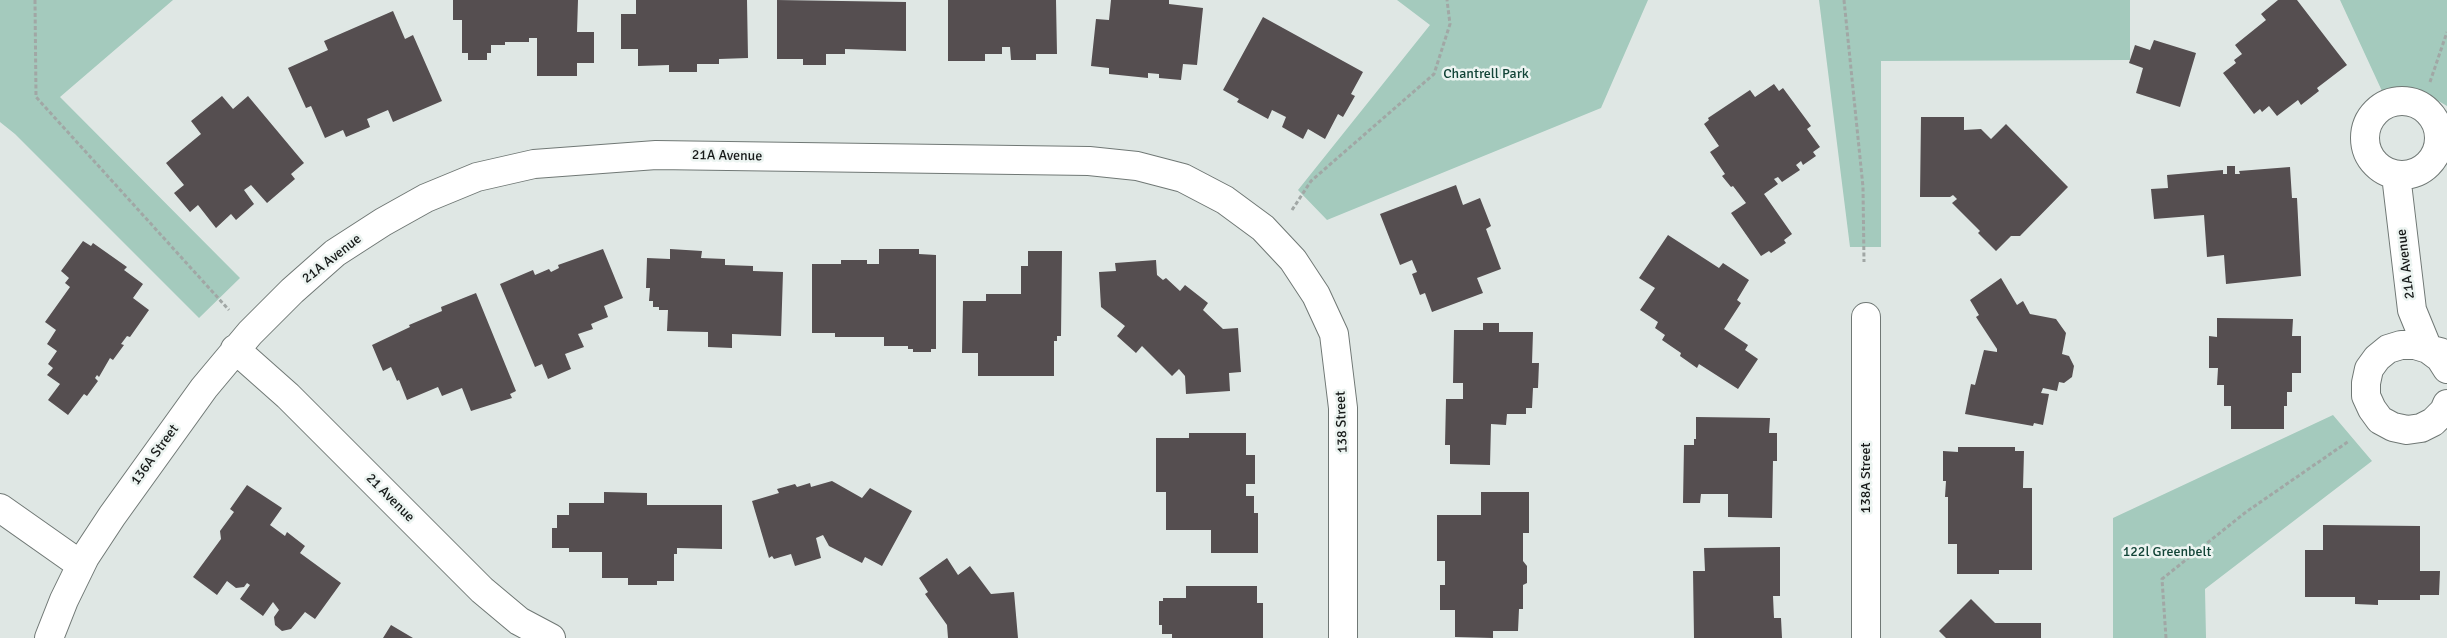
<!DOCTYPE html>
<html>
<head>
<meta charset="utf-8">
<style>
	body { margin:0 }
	canvas { display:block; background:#dfe7e4 }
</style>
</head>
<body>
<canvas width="2447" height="638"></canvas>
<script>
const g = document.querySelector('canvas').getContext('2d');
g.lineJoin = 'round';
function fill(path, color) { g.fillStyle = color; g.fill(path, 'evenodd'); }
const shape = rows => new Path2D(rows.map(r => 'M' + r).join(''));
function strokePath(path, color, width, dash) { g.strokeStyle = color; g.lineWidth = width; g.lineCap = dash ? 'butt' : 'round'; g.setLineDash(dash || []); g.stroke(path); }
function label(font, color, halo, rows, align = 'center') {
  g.font = font + ' Signika,sans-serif'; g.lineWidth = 5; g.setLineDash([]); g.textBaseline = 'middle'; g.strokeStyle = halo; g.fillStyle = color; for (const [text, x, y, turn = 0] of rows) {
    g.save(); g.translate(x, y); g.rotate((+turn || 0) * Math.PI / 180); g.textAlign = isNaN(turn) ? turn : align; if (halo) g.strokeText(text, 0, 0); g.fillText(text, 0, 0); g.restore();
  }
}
fill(shape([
	[0,0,173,0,60,97,240,278,199,318,15,134,0,122],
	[1397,0,1648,0,1601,108,1327,220,1298,190,1430,25],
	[1819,0,2130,0,2130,60,1881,61,1881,247,1850,247],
	[2340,0,2447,0,2447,106,2425,93,2401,89,2382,91],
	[2333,415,2372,461,2205,589,2206,638,2113,638,2113,518]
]), '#a4cabd');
fill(shape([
	[453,0,578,0,577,32,594,32,594,63,577,63,577,76,537,76,537,38,529,38,529,42,505,42,505,45,491,45,491,53,487,53,487,60,468,60,468,53,462,53,462,20,453,20],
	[636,0,747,0,748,58,719,59,719,64,697,64,697,72,669,72,669,65,638,66,638,49,621,49,621,14,636,14],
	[777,0,906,2,906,51,845,49,845,54,826,54,826,65,803,65,803,59,777,59],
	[948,0,1056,0,1057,54,1036,54,1036,60,1011,60,1010,47,1002,47,1002,54,985,54,985,61,948,61],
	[1111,0,1169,0,1169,4,1203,8,1197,65,1183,64,1181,80,1159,78,1159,74,1148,73,1148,78,1109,74,1109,68,1091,66,1096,19,1109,20],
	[2278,0,2297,0,2347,65,2317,88,2319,91,2301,105,2298,100,2277,116,2269,106,2262,112,2260,109,2254,114,2223,73,2236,63,2234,60,2242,54,2235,45,2266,20,2261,14],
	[393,11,405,39,413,35,442,101,393,122,388,110,367,119,370,127,346,137,343,130,325,138,311,106,306,108,288,68,328,50,324,41],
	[1263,17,1363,72,1351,94,1355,96,1343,117,1338,114,1325,139,1308,129,1303,139,1282,127,1286,117,1272,110,1268,119,1237,102,1239,99,1223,90],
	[2154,40,2196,53,2180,107,2136,93,2143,68,2129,63,2135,45,2150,50],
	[1774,84,1779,91,1783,88,1811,126,1807,129,1820,147,1813,152,1816,156,1803,165,1801,161,1796,165,1800,170,1782,182,1778,177,1774,179,1778,184,1764,194,1792,234,1784,240,1786,243,1771,253,1769,251,1761,256,1731,213,1746,203,1733,186,1731,187,1722,176,1725,174,1710,152,1719,146,1704,124,1709,120,1708,118,1750,90,1755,97],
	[222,96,233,109,248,96,304,163,291,174,295,179,267,203,251,185,244,190,254,204,236,220,231,214,216,228,198,205,190,212,174,193,184,185,166,163,201,134,191,121],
	[1921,117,1964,117,1964,130,1981,129,1991,139,2006,124,2068,187,2020,236,2011,236,1996,251,1978,233,1980,231,1952,203,1957,199,1953,195,1950,197,1920,197],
	[2227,166,2235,166,2235,174,2240,174,2239,171,2290,167,2292,198,2297,198,2301,276,2226,284,2224,255,2207,257,2204,215,2154,219,2151,189,2168,188,2167,175,2223,170,2223,174,2227,174],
	[1456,185,1463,205,1480,198,1491,226,1486,229,1501,269,1477,278,1483,293,1432,312,1425,293,1420,295,1412,274,1417,272,1412,260,1400,265,1380,214],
	[1668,235,1719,268,1723,263,1749,280,1737,300,1741,303,1724,329,1748,345,1745,350,1758,359,1738,389,1699,364,1697,368,1680,356,1681,353,1662,340,1665,335,1655,328,1658,322,1640,310,1655,288,1639,278],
	[83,241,91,246,93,243,127,267,124,270,143,284,133,298,149,310,130,337,127,336,121,344,124,345,113,360,110,358,99,377,97,375,95,378,98,381,87,396,84,394,68,415,48,400,60,384,47,375,53,368,48,364,57,351,47,344,56,330,45,322,70,287,65,283,69,278,61,271],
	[603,249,623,298,604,306,608,317,591,324,593,329,578,334,584,347,565,354,571,369,548,379,542,364,535,367,500,284,533,270,535,275,549,269,551,272,559,268,558,265],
	[670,249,702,251,701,258,725,259,725,265,753,266,753,271,783,272,781,336,732,334,732,348,708,347,708,332,667,331,668,310,659,310,659,307,653,307,653,301,649,301,650,288,646,288,647,258,670,259],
	[879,249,919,249,919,254,936,255,936,349,931,349,931,352,913,352,913,349,908,349,908,346,884,346,884,337,835,337,835,333,812,333,812,264,841,264,841,260,867,260,867,264,879,264],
	[1028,251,1062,251,1061,336,1057,336,1057,341,1054,341,1054,376,978,376,978,353,962,353,963,301,986,301,986,294,1021,294,1021,266,1028,266],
	[1156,260,1157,275,1163,280,1166,278,1180,291,1185,285,1208,303,1203,310,1223,329,1238,328,1241,372,1229,373,1230,391,1186,394,1185,376,1179,369,1172,376,1142,346,1136,353,1117,336,1125,326,1101,307,1099,272,1116,271,1115,263],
	[2001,278,2017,305,2023,301,2030,314,2056,319,2066,333,2062,354,2069,356,2074,366,2072,377,2064,383,2059,382,2057,391,2043,388,2041,393,2049,394,2043,425,2034,423,2033,426,1965,414,1971,384,1975,385,1984,350,1997,352,1997,349,1976,317,1979,315,1970,300],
	[476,293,516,391,510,394,512,398,471,411,462,388,442,396,438,387,407,400,399,380,397,381,391,367,383,371,372,345,410,327,409,325,442,311,441,307],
	[2217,318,2293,319,2292,336,2301,336,2301,373,2292,373,2292,392,2287,392,2287,406,2284,406,2284,429,2231,429,2231,406,2224,406,2224,385,2217,385,2218,368,2209,368,2209,336,2217,337],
	[1483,323,1499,323,1499,332,1533,332,1532,363,1539,363,1538,388,1533,388,1532,408,1526,408,1526,414,1507,414,1506,425,1491,424,1490,465,1450,464,1450,445,1445,445,1446,399,1463,399,1463,383,1453,383,1454,330,1483,330],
	[1696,417,1770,418,1769,433,1777,433,1777,461,1773,461,1772,518,1728,517,1728,494,1701,494,1700,503,1683,503,1684,445,1694,445,1694,439,1696,439],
	[1189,433,1246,433,1246,455,1255,455,1255,484,1246,484,1246,496,1254,496,1254,513,1258,513,1258,553,1211,553,1211,530,1166,530,1166,492,1156,492,1156,438,1189,438],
	[1958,447,2015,447,2015,451,2024,451,2023,488,2032,488,2032,570,1999,570,1999,574,1957,574,1957,544,1948,544,1948,497,1945,497,1946,481,1943,481,1943,451,1958,452],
	[832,481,862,498,870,488,912,511,882,566,865,557,862,563,829,546,823,535,816,538,821,558,795,566,791,554,774,559,772,556,769,558,752,501,779,493,777,489,795,484,797,487,810,483,811,487],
	[247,485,282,508,270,525,285,536,287,532,305,546,300,553,341,583,315,619,305,612,291,629,282,631,275,625,274,617,279,610,273,602,263,616,240,599,250,585,247,583,244,587,236,588,227,581,217,595,193,577,221,539,220,531,234,512,230,509],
	[604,492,647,493,647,505,722,505,722,549,677,548,677,554,674,554,674,581,657,581,657,585,628,585,628,578,602,578,602,552,569,552,569,548,552,548,552,528,557,528,557,515,569,515,569,503,604,503],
	[1481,492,1529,492,1529,533,1523,533,1523,561,1527,566,1527,583,1523,585,1523,609,1519,609,1518,631,1493,631,1493,638,1455,637,1455,610,1440,610,1440,585,1445,585,1445,561,1437,561,1437,515,1481,515],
	[2323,525,2420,526,2420,571,2440,571,2439,595,2420,595,2420,600,2378,600,2378,605,2355,604,2355,597,2305,597,2305,550,2323,550],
	[1780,547,1780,596,1773,596,1774,618,1781,618,1782,638,1694,638,1693,571,1705,571,1704,548],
	[947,558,958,575,970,566,991,594,1014,592,1018,638,948,638,947,625,925,594,928,592,919,578],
	[1186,586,1257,586,1257,603,1263,603,1263,638,1172,638,1172,634,1162,634,1162,625,1159,625,1159,601,1163,601,1163,598,1186,598],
	[1971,599,1995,623,2041,623,2041,638,1946,638,1939,631],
	[391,625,413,638,383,638]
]), '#554e50');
const minor = shape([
	'2365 138a37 37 0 1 1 74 0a37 37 0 1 1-74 0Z',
	[2396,175,2412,310,2428,349,2440,352],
	[1866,317,1866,638],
	[235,349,288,396,482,590,519,621,551,638],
	[2447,369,2440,358,2428,349,2415,345,2401,345,2388,349,2377,358,2369,369,2366,383,2366,396,2372,409,2380,420,2393,427,2407,430,2421,428,2433,422,2444,411,2447,404],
	[0,508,81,565],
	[49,638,64,600,85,557,112,516,204,388,250,333,292,291,335,253,383,222,426,198,477,177,534,164,656,155,1089,161,1137,166,1183,178,1225,200,1263,228,1293,260,1316,295,1334,334,1343,408,1343,638]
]);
strokePath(minor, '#707875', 30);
strokePath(shape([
	[35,0,36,97,229,310],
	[1844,0,1863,187,1864,262],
	[2430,82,2447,32],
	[1292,210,1311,181,1434,74,1450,24,1447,0],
	[2166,638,2162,579,2246,512,2349,441]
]), '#a1a7a5', 3, [4, 2.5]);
strokePath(minor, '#fff', 28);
label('14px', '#124437', '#ecf4f1', [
	["Chantrell Park",1486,74],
	["122l Greenbelt",2167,552]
]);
label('14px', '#171a19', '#ecf4f1', [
	["21A Avenue",727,156,1],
	["21A Avenue",332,259,-38],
	["21A Avenue",2406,264,-97],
	["138 Street",1342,422,-92],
	["136A Street",155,455,-54],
	["138A Street",1866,478,-90],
	["21 Avenue",390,498,45]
]);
</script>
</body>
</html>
